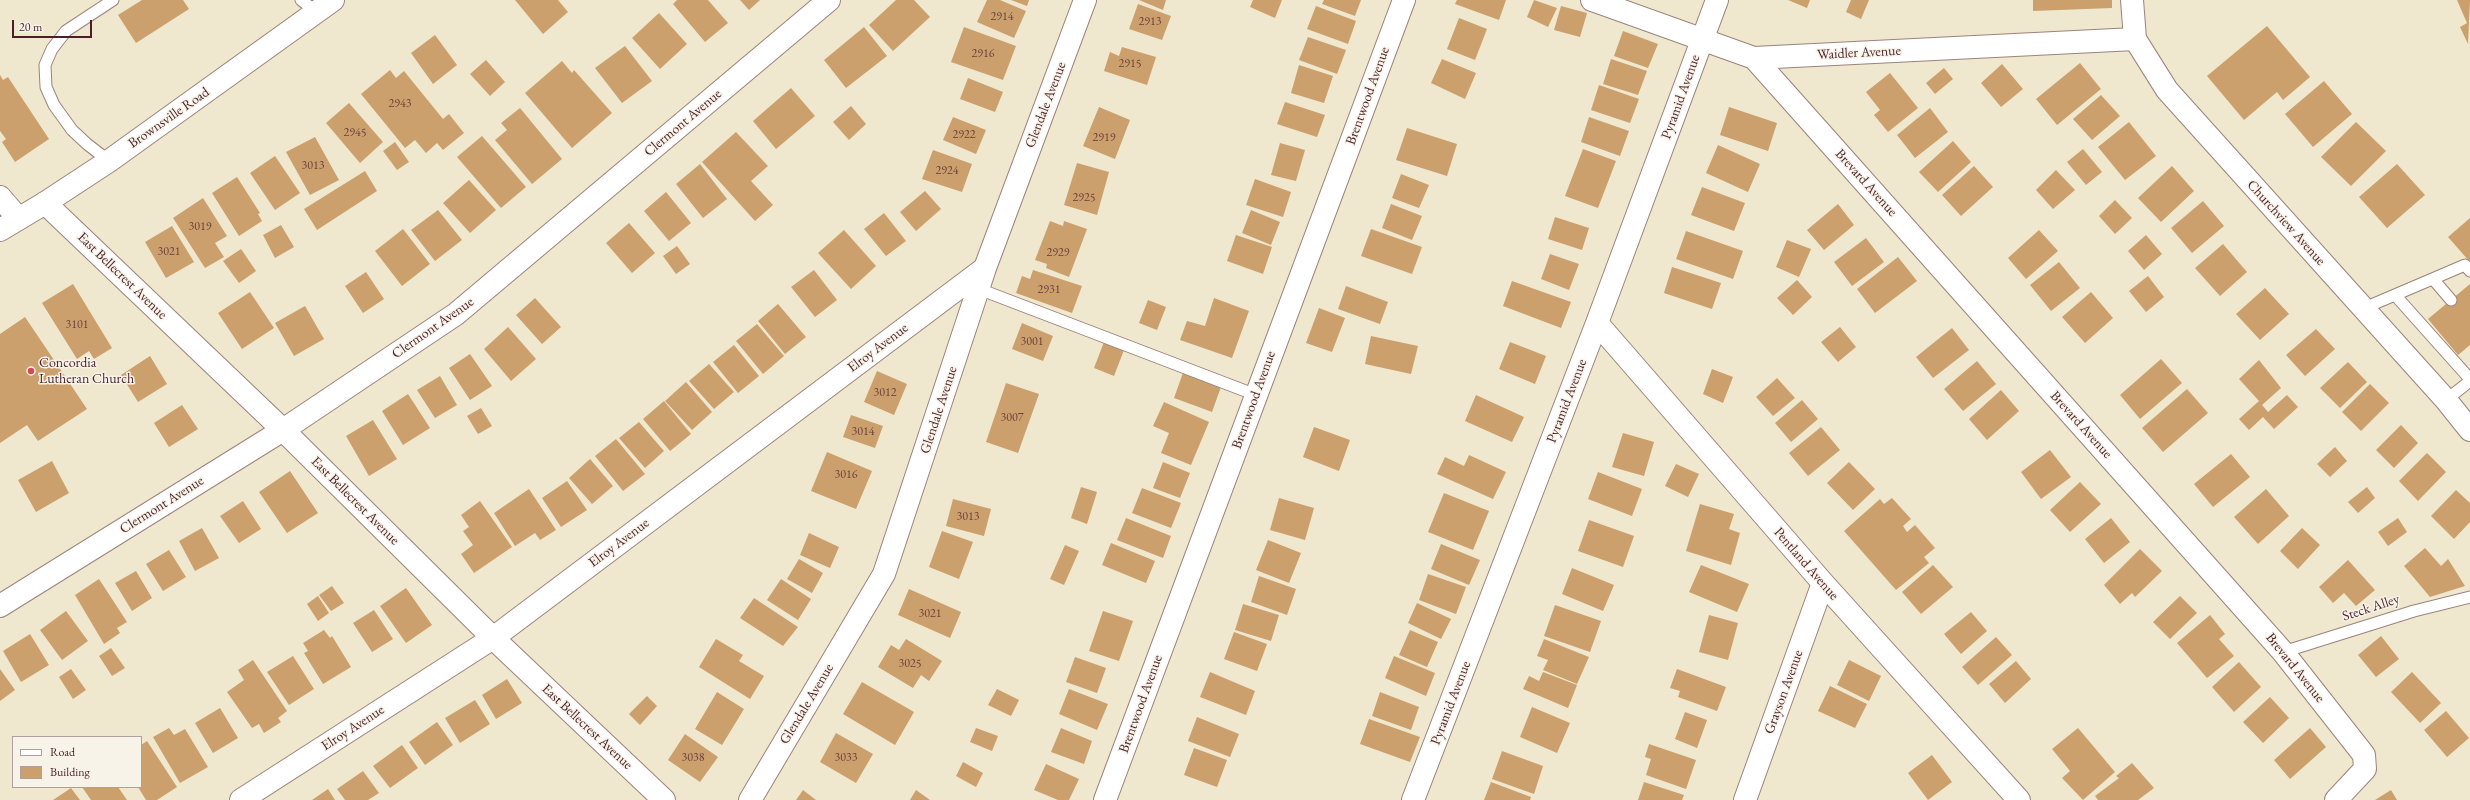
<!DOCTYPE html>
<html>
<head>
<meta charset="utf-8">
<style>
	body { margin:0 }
	#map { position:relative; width:2470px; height:800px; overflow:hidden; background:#efe7ce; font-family:"EB Garamond",serif }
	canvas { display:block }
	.legend { position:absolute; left:12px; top:736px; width:130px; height:52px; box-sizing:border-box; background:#f7f3e8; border:1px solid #b29e9c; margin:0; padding:5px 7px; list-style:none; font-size:12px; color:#4a1f2b }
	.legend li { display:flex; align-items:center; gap:8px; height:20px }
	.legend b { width:20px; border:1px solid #b29e9c }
	.scale { position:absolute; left:12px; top:20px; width:80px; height:18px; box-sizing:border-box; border:2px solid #4a1f2b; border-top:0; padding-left:5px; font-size:12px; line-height:14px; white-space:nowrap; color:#4a1f2b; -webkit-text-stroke:3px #f7f3e8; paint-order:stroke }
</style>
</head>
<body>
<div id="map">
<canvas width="2470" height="800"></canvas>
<ul class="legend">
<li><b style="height:5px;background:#fff"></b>Road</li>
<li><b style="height:11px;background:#cca06d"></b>Building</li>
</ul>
<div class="scale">20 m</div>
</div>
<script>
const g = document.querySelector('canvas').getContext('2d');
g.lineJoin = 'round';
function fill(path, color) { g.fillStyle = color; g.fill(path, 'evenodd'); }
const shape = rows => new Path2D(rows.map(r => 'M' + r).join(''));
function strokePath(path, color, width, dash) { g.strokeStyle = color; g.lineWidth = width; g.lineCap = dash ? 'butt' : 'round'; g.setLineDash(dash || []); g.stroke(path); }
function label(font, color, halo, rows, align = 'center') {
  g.font = font + ' "EB Garamond",serif'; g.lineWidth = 3; g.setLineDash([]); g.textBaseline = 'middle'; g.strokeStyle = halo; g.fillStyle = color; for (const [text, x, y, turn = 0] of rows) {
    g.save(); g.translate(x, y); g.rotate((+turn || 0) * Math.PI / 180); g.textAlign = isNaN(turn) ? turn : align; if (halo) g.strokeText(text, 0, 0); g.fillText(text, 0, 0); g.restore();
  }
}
fill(shape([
	[142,0,183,0,189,9,136,43,118,15],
	[515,0,558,0,568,12,543,34],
	[677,0,708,0,728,23,705,42,673,4],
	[740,0,760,0,749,10],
	[896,0,914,0,930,17,893,51,869,25],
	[987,0,1000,0,1026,11,1014,38,977,22],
	[1011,0,1029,0,1027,6],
	[1139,0,1166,0,1163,10],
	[1253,0,1282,0,1275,18,1250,7],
	[1324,0,1361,0,1355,16,1322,4],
	[1457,0,1506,0,1499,20,1455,4],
	[1534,0,1557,8,1548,27,1527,17],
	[1788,0,1810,0,1807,8],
	[1851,0,1869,0,1861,19,1846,12],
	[2033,0,2112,0,2112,8,2033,11],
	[2457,0,2470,0,2468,44,2460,27,2467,23],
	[1138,4,1171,16,1162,40,1129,29],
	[1316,6,1356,21,1348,44,1307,29],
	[1561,6,1587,13,1580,37,1554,30],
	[659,13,687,44,660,69,632,38],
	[1459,18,1487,29,1475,60,1447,49],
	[2267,26,2310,77,2283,100,2277,92,2244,120,2207,76],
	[864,27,887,56,846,88,824,60],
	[964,27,1016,46,1003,80,951,62],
	[1623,31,1658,44,1648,68,1614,56],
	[435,35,457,65,433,84,411,53],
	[1308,37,1346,50,1337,74,1299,60],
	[625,46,652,81,622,103,595,68],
	[1122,47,1156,57,1147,85,1104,71,1110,52,1119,56],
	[1442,59,1476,73,1465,99,1431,83],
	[1611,59,1647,71,1638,95,1603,84],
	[486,60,505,82,490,96,470,74],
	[562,61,572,73,574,70,612,113,572,148,525,93],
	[2080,63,2101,89,2057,125,2036,99],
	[2002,64,2023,89,2001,107,1981,83],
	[1299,65,1333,76,1324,103,1291,93],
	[1944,68,1953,79,1935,94,1926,83],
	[390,70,396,78,404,71,443,119,449,114,464,133,443,150,437,143,426,153,415,140,405,148,361,94],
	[1890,73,1918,108,1888,132,1874,115,1880,110,1866,92],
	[0,75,3,80,8,77,49,139,15,162,2,142,6,139,0,131],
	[968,78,1003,92,995,112,960,99],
	[2324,81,2352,114,2313,147,2285,114],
	[1599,85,1639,99,1630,123,1591,110],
	[791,88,815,116,776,149,753,121],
	[2101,95,2120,116,2092,140,2073,119],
	[1285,102,1325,115,1317,137,1277,124],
	[349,103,383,142,360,163,326,123],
	[851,106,866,124,849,140,833,122],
	[1099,107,1130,120,1115,159,1083,146],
	[1729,107,1777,123,1768,151,1720,135],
	[520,108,562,159,532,184,495,140,507,130,501,123],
	[1930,108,1948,132,1915,158,1897,135],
	[953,117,986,130,976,154,943,140],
	[1589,117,1629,131,1620,156,1581,142],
	[2129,122,2156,156,2125,180,2098,147],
	[2356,122,2386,151,2351,186,2321,157],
	[1407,128,1457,144,1447,176,1396,160],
	[736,132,768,166,751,181,773,205,755,221,702,162],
	[482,136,526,187,501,208,457,157],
	[315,137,339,180,310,195,286,152],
	[1953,141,1971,162,1938,192,1919,172],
	[395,142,409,162,397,170,383,151],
	[1280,143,1305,150,1296,181,1271,175],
	[1718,145,1760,164,1748,192,1706,173],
	[1583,149,1616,161,1598,208,1565,196],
	[2083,149,2102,172,2086,185,2067,162],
	[933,150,972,164,962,192,922,179],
	[275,156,300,193,275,210,250,173],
	[1077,163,1109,172,1097,215,1064,205],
	[700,164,727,199,703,218,676,184],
	[2397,164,2425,195,2387,228,2359,197],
	[1974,166,1993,187,1961,216,1942,195],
	[2172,166,2194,191,2161,222,2138,198],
	[2056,170,2075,190,2053,209,2036,190],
	[365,171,377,191,317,230,304,209],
	[1401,174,1429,185,1419,208,1392,198],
	[237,177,260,213,258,214,262,221,239,236,212,193],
	[1255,179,1291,192,1283,217,1246,205],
	[469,180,496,210,470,233,443,203],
	[1702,187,1745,203,1734,231,1691,215],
	[925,191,941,209,916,231,900,212],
	[666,192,691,223,669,241,644,211],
	[203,198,227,236,215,243,224,257,205,268,173,218],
	[2115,200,2132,218,2115,234,2099,216],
	[2203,201,2224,226,2192,253,2171,228],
	[1391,204,1422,216,1412,240,1382,228],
	[1838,204,1854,225,1824,250,1807,230],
	[438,210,462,240,435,261,411,230],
	[1251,210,1280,222,1271,245,1242,233],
	[884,213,906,241,886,256,864,229],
	[1555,217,1589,228,1582,250,1548,239],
	[2470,218,2470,262,2448,237],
	[1050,221,1063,226,1064,221,1087,229,1069,277,1046,268,1047,264,1035,260],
	[629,223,655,253,632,273,606,243],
	[281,225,294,247,275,258,263,235],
	[172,226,194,262,166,278,145,242],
	[403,229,430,264,402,286,375,251],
	[1371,229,1422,247,1412,274,1361,256],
	[844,230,876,266,851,289,818,253],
	[2039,230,2058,251,2026,279,2008,258],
	[1686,231,1743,251,1733,279,1676,259],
	[1236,235,1272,247,1263,274,1227,261],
	[2146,235,2162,254,2144,270,2128,251],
	[1866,238,1884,262,1852,286,1834,262],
	[1787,240,1811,249,1799,277,1776,267],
	[2223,244,2247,272,2220,296,2195,268],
	[677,246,690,264,676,274,663,256],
	[241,249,256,271,239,283,223,261],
	[1550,254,1579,264,1569,290,1541,279],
	[1898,257,1917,281,1875,313,1857,289],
	[2059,262,2080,288,2051,311,2030,285],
	[1672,267,1721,283,1712,309,1664,293],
	[814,270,837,300,815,317,791,287],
	[1033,270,1082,286,1072,313,1016,293,1022,276,1030,279],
	[366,272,384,299,363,313,345,286],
	[2148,276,2164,297,2146,312,2129,291],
	[1797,280,1812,297,1793,315,1777,298],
	[1512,281,1571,302,1561,328,1503,306],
	[73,284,112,348,94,359,89,351,77,359,42,303],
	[2470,284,2470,345,2458,355,2428,319],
	[1346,286,1388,302,1380,324,1338,309],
	[2265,288,2289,314,2260,340,2236,314],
	[250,292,274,328,242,349,218,313],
	[2091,292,2113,318,2085,343,2062,317],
	[535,298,561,327,542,344,516,315],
	[1214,298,1249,311,1232,358,1180,340,1187,321,1205,326],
	[1148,300,1166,307,1157,330,1139,323],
	[778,304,806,337,785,354,758,321],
	[305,306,324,339,294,356,275,323],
	[1319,308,1345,318,1332,352,1306,343],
	[25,317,87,409,38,441,27,425,0,443,0,334],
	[1022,323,1053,336,1043,361,1012,349],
	[757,324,784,356,763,374,736,341],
	[508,327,536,359,511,381,484,349],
	[1840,327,1856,347,1838,362,1821,342],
	[1952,328,1969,350,1933,378,1916,357],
	[2316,329,2335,349,2305,376,2286,355],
	[1371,336,1418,346,1411,374,1365,364],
	[1104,342,1124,350,1114,376,1094,368],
	[1510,342,1546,356,1535,384,1499,369],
	[734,345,759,376,738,393,713,362],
	[470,354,492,386,470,400,449,368],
	[150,356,167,384,138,402,121,375],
	[2161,359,2182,383,2140,419,2120,395],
	[2259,360,2281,388,2262,405,2268,412,2287,395,2298,407,2274,429,2263,417,2249,430,2239,419,2259,401,2239,379],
	[1977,361,1996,384,1963,411,1944,389],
	[2348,362,2367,382,2340,408,2320,388],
	[709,364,734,392,714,409,689,381],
	[1712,369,1733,377,1723,403,1703,394],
	[1184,370,1222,384,1212,412,1174,398],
	[877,371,907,384,894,415,864,402],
	[440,376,457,405,435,418,417,390],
	[1777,378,1795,398,1773,416,1756,397],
	[686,382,712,412,692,430,665,401],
	[1006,383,1039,394,1018,453,986,442],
	[2370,384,2389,403,2361,431,2342,412],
	[2187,389,2208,413,2163,452,2142,428],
	[2001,390,2019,411,1987,440,1969,419],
	[408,394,430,428,403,445,382,411],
	[1476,395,1524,417,1512,442,1465,421],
	[1802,400,1818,419,1791,442,1775,423],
	[664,401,691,434,670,451,643,419],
	[1164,402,1209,422,1191,465,1161,453,1169,433,1153,426],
	[182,405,198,429,169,447,154,423],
	[481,408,492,426,478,434,467,416],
	[851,415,883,426,875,448,843,437],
	[373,420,397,459,369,476,346,436],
	[639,422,664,451,645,468,619,438],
	[2401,425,2418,443,2394,468,2376,450],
	[1314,427,1350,440,1339,471,1303,457],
	[1821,427,1840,450,1808,476,1789,453],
	[1623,433,1654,442,1644,476,1612,467],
	[616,439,645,474,623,491,595,456],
	[2335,447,2347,461,2330,477,2317,464],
	[2050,450,2071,477,2041,499,2021,472],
	[827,452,872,471,856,509,811,491],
	[2427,453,2446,472,2418,501,2399,481],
	[2231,454,2250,477,2213,507,2194,484],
	[1469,455,1506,472,1493,499,1437,474,1445,457,1464,466],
	[590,459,613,486,592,504,569,478],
	[52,461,69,493,36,512,18,480],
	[1163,462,1190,473,1180,498,1153,488],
	[1849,462,1875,489,1853,510,1827,483],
	[1676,464,1699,474,1688,497,1665,486],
	[290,471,318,513,287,533,259,492],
	[1598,472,1642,489,1632,516,1588,499],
	[567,481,587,510,561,527,542,498],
	[2080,482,2101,504,2070,532,2050,510],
	[1081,487,1097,492,1087,524,1071,518],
	[2367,487,2375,498,2358,513,2348,502],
	[1142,488,1181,503,1171,528,1132,513],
	[529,489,556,530,540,540,535,533,515,546,494,513],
	[2266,489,2289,516,2258,544,2234,517],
	[2456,490,2470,503,2470,522,2454,539,2431,516],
	[1444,493,1489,511,1473,550,1428,532],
	[1279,498,1314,508,1305,540,1270,530],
	[1892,498,1911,519,1903,526,1907,532,1915,525,1935,548,1924,557,1929,563,1896,590,1844,531,1880,499,1884,504],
	[953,499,991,509,984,536,946,526],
	[243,501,261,529,239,543,220,516],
	[480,501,512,547,474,573,461,554,473,545,463,531,469,527,461,515],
	[1700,504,1734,514,1729,529,1740,533,1731,565,1686,551],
	[1126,518,1171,536,1163,558,1117,540],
	[2111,518,2130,542,2104,563,2085,539],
	[2398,518,2407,532,2388,546,2378,532],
	[1589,520,1634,536,1623,567,1578,551],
	[202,528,219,558,195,571,179,541],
	[2302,528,2320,545,2298,569,2280,551],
	[942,531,973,542,959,579,929,567],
	[809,533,839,547,830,568,800,555],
	[1268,540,1301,553,1289,583,1256,570],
	[1111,543,1155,561,1146,583,1102,565],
	[1441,544,1480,560,1469,585,1431,569],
	[1065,545,1079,551,1064,585,1050,579],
	[2425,548,2441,566,2448,559,2465,586,2430,597,2404,566],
	[2140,549,2162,571,2135,597,2132,593,2120,604,2104,585],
	[169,550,186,577,163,591,146,564],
	[799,559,823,573,812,593,787,579],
	[2348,560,2375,590,2356,606,2344,593,2333,603,2319,587],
	[1701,565,1749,584,1737,612,1689,592],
	[1933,565,1953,587,1921,614,1902,592],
	[1572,568,1614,585,1603,611,1562,594],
	[136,571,152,598,132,611,115,583],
	[1428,574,1466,587,1456,614,1419,600],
	[1259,576,1296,589,1287,615,1251,602],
	[99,579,127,622,117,628,120,633,104,644,75,595],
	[781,579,811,599,798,620,767,600],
	[332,586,344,603,331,611,319,595],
	[406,588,432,625,406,643,380,606],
	[909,589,961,612,950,638,898,615],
	[318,596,329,613,318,621,307,604],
	[2180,596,2197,613,2170,639,2153,622],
	[754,598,798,627,783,646,740,618],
	[1417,603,1451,619,1441,639,1408,623],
	[1243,604,1279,615,1271,641,1235,630],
	[1555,605,1601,621,1590,652,1544,636],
	[374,610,393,639,372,652,353,623],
	[66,611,88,641,62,660,40,630],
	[1103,611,1133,621,1119,661,1089,651],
	[1971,612,1987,631,1961,654,1944,634],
	[1709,615,1738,623,1728,660,1699,652],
	[2210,615,2225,634,2219,639,2234,656,2207,678,2177,643],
	[324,630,330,638,332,636,351,667,323,684,304,653,308,651,303,643],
	[1410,630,1438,642,1427,667,1399,655],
	[1234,632,1267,644,1257,671,1224,659],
	[30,634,49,665,21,682,3,651],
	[2381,636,2399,659,2376,677,2358,655],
	[1996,637,2012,655,1978,685,1962,667],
	[716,639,743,655,739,661,764,676,750,699,699,667],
	[906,639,942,661,929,681,921,675,913,688,878,667,891,645,899,650],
	[1544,639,1589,657,1577,684,1543,670,1548,660,1537,656],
	[111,648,125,668,112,676,99,656],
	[293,656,314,689,289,705,267,672],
	[1394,656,1435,673,1426,696,1385,678],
	[1075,657,1106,668,1097,693,1066,682],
	[253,660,287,711,278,718,281,722,264,733,259,724,252,728,227,692,244,680,238,670],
	[1849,660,1881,676,1869,701,1837,685],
	[2016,661,2031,679,2005,703,1989,684],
	[2239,662,2261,687,2234,712,2212,687],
	[0,669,15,690,0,701],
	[71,669,86,690,73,699,59,677],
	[1677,669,1726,687,1717,711,1678,697,1680,691,1670,688],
	[1210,672,1255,691,1246,715,1200,697],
	[1543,672,1577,685,1568,708,1523,689,1529,676,1539,681],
	[2412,672,2441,703,2420,723,2391,692],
	[507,679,522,703,496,719,482,695],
	[862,682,914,712,895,745,843,714],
	[1830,686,1867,704,1855,728,1818,711],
	[997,689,1019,700,1011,716,988,705],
	[1069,689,1108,704,1097,730,1059,714],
	[717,692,744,709,722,745,695,729],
	[1380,692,1419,707,1411,730,1372,716],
	[647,696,657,706,640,725,629,714],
	[2270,697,2289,718,2263,743,2243,722],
	[475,700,490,724,460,743,445,718],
	[1532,707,1570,723,1557,753,1520,737],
	[220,708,238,738,213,753,195,723],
	[2446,711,2469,738,2447,757,2424,730],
	[1685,712,1707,720,1697,748,1675,739],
	[1197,717,1239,734,1230,757,1188,741],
	[1369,719,1420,737,1410,762,1360,744],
	[437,722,453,745,425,765,409,742],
	[169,728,174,735,185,729,208,767,180,783,153,737],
	[976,728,998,736,992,751,970,742],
	[1061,728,1092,741,1084,764,1051,752],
	[2078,728,2115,772,2083,800,2062,778,2070,771,2052,749],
	[2310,728,2326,747,2290,779,2274,760],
	[836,733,873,754,856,783,820,762],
	[685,734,718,757,700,782,668,760],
	[147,741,177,787,157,800,146,800,138,787,141,787,141,745],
	[1649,744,1696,760,1686,789,1646,775,1651,759,1645,757],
	[402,745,418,768,390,788,373,766],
	[1194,748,1227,760,1217,787,1184,775],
	[1502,751,1543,766,1534,794,1492,779],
	[1932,755,1952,782,1928,800,1908,773],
	[963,762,983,773,976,787,956,776],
	[2132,763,2154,788,2138,800,2098,800,2095,796,2119,778,2116,776],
	[1046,764,1079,779,1069,800,1058,800,1034,790],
	[363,771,379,793,368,800,345,800,337,789],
	[1491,782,1531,797,1530,800,1484,800],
	[1644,782,1684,795,1682,800,1638,800],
	[82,787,118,787,127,800,91,800],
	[71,788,80,800,53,800],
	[328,789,335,800,312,800],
	[803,790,816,800,796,800],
	[916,790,930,800,910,800],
	[2391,790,2397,800,2375,800]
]), '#cca06d');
const lane = shape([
	[301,0,318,13],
	[109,161,87,144,72,130,54,105,46,87,45,65,52,49,66,31,113,0],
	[2433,279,2451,300],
	[979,289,1256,395],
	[2395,295,2470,379],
	[2362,309,2465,265,2470,271],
	[2446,400,2470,381],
	[2283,652,2414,611,2470,597]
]);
const street = shape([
	[1592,0,1754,58,2135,39],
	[1754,58,2283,652,2364,755,2365,769,2336,800],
	[0,197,18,218],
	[45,203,283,430,493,638,664,800],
	[1597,323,1823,583,2019,800],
	[0,606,283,430,456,314,829,0],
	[241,800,493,638,985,268],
	[750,800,884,574,985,268,1085,0],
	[1105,800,1404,0],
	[1413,800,1597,323,1717,0],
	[1745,800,1823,583]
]);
const secondary = shape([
	[2132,0,2135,39,2167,90,2446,400,2470,430],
	[0,230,45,203,109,161,333,0]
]);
strokePath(lane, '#9c837c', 13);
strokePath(street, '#9c837c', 24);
strokePath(secondary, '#9c837c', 24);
strokePath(lane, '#fff', 11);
strokePath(street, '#fff', 22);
strokePath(secondary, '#fff', 22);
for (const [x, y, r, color] of [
	[31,371,4,"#d1495b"]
]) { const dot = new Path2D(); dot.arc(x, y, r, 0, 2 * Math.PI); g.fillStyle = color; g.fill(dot); strokePath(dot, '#f7f3e8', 1.5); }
label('12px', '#6a3f3c', null, [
	["2914",1002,17],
	["2913",1150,22],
	["2916",983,54],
	["2915",1130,64],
	["2943",400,104],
	["2945",355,133],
	["2922",964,135],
	["2919",1104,138],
	["3013",313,166],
	["2924",947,171],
	["2925",1084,198],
	["3019",200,227],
	["3021",169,252],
	["2929",1058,253],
	["2931",1049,290],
	["3101",77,325],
	["3001",1032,342],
	["3012",885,393],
	["3007",1012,418],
	["3014",863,432],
	["3016",846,475],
	["3013",968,517],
	["3021",930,614],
	["3025",910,664],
	["3038",693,758],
	["3033",846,758]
]);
label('14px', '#4a1f2b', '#f7f3e8', [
	["Waidler Avenue",1859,53,-3],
	["Brentwood Avenue",1368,96,-70],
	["Pyramid Avenue",1681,97,-70],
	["Glendale Avenue",1046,105,-69],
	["Brownsville Road",169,118,-35],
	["Clermont Avenue",683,123,-40],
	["Brevard Avenue",1866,183,48],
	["Churchview Avenue",2286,223,48],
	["East Bellecrest Avenue",122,276,44],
	["Clermont Avenue",433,328,-35],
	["Elroy Avenue",878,348,-37],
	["Brentwood Avenue",1254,400,-70],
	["Pyramid Avenue",1567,401,-69],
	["Glendale Avenue",939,410,-72],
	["Brevard Avenue",2081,425,48],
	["East Bellecrest Avenue",355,501,45],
	["Clermont Avenue",162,505,-32],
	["Elroy Avenue",619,543,-37],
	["Pentland Avenue",1806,564,49],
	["Steck Alley",2371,608,-18],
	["Brevard Avenue",2295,668,51],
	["Grayson Avenue",1784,692,-70],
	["Pyramid Avenue",1451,703,-69],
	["Glendale Avenue",807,704,-59],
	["Brentwood Avenue",1141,704,-70],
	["East Bellecrest Avenue",587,727,43],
	["Elroy Avenue",353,728,-33]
]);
label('14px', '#4a1f2b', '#f7f3e8', [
	["Concordia",39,363],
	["Lutheran Church",39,379]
], 'left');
</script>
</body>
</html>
